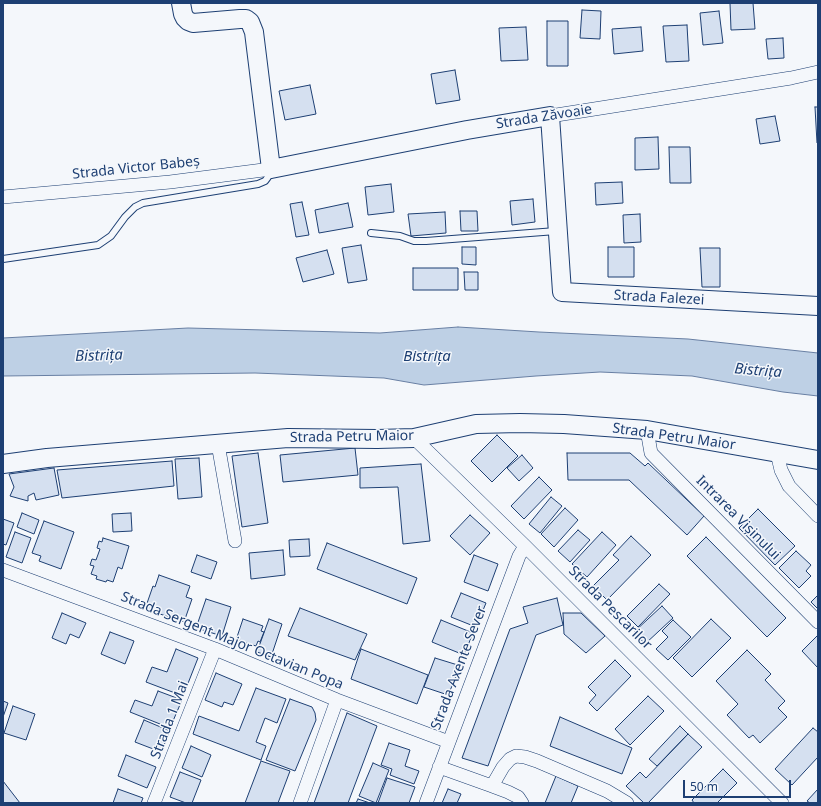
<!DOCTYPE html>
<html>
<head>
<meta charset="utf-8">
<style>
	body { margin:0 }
	#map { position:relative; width:821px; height:806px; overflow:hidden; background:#f4f7fb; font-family:"Noto Sans",sans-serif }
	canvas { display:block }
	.frame { position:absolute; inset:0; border:4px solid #1d3f73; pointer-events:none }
	.scale { position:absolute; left:683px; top:780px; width:108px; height:18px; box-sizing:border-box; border:2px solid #1d3f73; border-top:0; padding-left:5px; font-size:12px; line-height:14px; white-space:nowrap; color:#1d3f73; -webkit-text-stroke:3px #f4f7fb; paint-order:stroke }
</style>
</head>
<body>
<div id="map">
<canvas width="821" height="806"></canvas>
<div class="frame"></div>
<div class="scale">50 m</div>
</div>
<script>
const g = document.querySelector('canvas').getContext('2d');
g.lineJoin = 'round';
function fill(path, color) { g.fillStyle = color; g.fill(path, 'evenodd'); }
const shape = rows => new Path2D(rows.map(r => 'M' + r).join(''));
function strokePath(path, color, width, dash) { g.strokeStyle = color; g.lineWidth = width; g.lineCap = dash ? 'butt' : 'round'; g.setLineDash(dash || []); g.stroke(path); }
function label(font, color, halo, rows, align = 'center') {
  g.font = font + ' "Noto Sans",sans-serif'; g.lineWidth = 3; g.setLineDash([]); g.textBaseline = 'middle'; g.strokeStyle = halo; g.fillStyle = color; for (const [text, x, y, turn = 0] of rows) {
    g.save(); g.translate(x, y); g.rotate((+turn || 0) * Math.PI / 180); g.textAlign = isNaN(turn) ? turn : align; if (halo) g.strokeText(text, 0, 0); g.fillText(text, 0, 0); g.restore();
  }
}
const water = shape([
	[458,327,539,332,688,339,818,353,818,396,783,392,692,376,600,372,536,376,424,385,384,378,255,373,3,376,3,338,188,328,380,333,458,327]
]);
fill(water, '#bed0e5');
strokePath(water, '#687fa3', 1);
const building = shape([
	[730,3,753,3,755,29,731,30,730,3],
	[582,10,601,11,600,39,580,38,582,10],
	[719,11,723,43,703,45,700,13,719,11],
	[547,21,568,21,568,66,547,66,547,21],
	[687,25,689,61,666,62,663,26,687,25],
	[526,27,528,60,501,61,499,28,526,27],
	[641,27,643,51,614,54,612,29,641,27],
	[783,38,784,58,768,59,766,39,783,38],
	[455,70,460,100,436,104,431,74,455,70],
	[310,85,316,114,285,120,279,91,310,85],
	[815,107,818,107,818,143,817,143,815,107],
	[775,116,780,141,760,144,756,119,775,116],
	[658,137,659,169,635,170,635,138,658,137],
	[669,147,690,147,691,183,670,183,669,147],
	[622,182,623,203,596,205,595,183,622,182],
	[391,184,394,212,368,215,365,187,391,184],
	[533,199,535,222,512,225,510,201,533,199],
	[302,202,309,235,296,237,290,204,302,202],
	[348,203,353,227,319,233,315,210,348,203],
	[460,211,477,211,478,231,461,231,460,211],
	[445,212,446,233,411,236,408,214,445,212],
	[640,214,641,242,624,243,623,215,640,214],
	[361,245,367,280,348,283,342,248,361,245],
	[462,247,476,247,476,265,462,264,462,247],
	[608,247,634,247,634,277,608,277,608,247],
	[700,248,720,248,720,287,702,287,700,248],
	[327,250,334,274,303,282,296,258,327,250],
	[413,268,458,268,458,290,413,290,413,268],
	[464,272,478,272,478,290,465,290,464,272],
	[497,435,518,456,492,482,471,461,497,435],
	[355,448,358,475,283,482,280,455,355,448],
	[258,453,268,523,242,527,232,456,258,453],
	[567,453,630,453,645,466,648,463,704,516,687,535,629,480,568,480,567,453],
	[522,455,533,468,519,481,507,468,522,455],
	[199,458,202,497,178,499,175,459,199,458],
	[172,461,174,486,62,498,57,470,172,461],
	[421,464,430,541,403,544,398,487,360,488,360,468,421,464],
	[54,468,59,495,36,500,34,493,28,496,28,501,10,496,14,487,9,474,54,468],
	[539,477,552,490,524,519,511,506,539,477],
	[551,497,562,506,540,533,529,524,551,497],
	[565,508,578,520,554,547,541,534,565,508],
	[758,509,795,546,775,565,739,528,758,509],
	[22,513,39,520,34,534,17,527,22,513],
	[131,513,132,531,113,532,112,514,131,513],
	[470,515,490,533,470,555,450,536,470,515],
	[3,519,14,523,6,545,3,544,3,519],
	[44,521,74,532,61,569,39,561,41,556,32,553,44,521],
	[578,530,590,540,570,562,558,551,578,530],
	[15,532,31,538,22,563,6,557,15,532],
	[602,532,616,545,587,577,572,564,602,532],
	[631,536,651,555,607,600,593,586,619,560,613,555,631,536],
	[706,537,786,618,767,637,687,556,706,537],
	[103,538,129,546,122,569,118,567,113,582,107,580,106,582,96,579,97,576,91,574,94,566,90,565,92,559,96,560,100,549,97,548,99,541,102,542,103,538],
	[309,539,310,556,290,557,289,540,309,539],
	[327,543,417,578,407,604,317,569,327,543],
	[283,550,285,575,251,579,249,553,283,550],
	[796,551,811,565,806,571,811,576,799,588,779,568,796,551],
	[197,555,217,562,211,579,191,572,197,555],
	[474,555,498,564,488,591,464,582,474,555],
	[159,575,190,586,186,597,192,599,184,622,145,609,153,586,155,587,159,575],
	[659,584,670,594,638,627,627,616,659,584],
	[461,593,486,603,476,627,451,617,461,593],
	[818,595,818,609,811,602,818,595],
	[557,598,563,625,536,635,488,766,462,758,510,629,528,623,523,607,557,598],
	[206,599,231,607,222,636,196,628,206,599],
	[662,606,673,618,645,644,634,632,662,606],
	[300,608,367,634,355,660,288,636,300,608],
	[62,613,86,623,79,638,70,634,66,644,52,638,62,613],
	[563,613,581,613,605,636,586,653,564,634,563,613],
	[243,619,263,626,261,631,264,632,260,642,258,641,256,646,236,640,243,619],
	[269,619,282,624,271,657,257,652,269,619],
	[711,619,731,638,692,677,673,658,711,619],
	[441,620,473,633,464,655,432,642,441,620],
	[673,620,691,637,668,660,656,649,668,637,662,631,673,620],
	[110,632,134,641,125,664,101,654,110,632],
	[818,635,818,668,802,651,818,635],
	[176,649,198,658,183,696,146,682,152,667,167,672,176,649],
	[361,649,428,675,417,704,351,679,361,649],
	[747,650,771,674,765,680,785,701,778,708,787,717,760,743,753,735,749,738,727,715,738,704,716,681,747,650],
	[435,658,461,666,448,695,424,687,435,658],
	[615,660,631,676,597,711,589,703,596,695,588,687,615,660],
	[216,673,242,684,233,705,224,702,222,707,205,700,216,673],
	[256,688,286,699,277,723,265,718,256,742,266,746,261,760,193,734,199,716,239,731,256,688],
	[158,691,182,700,170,728,130,712,135,700,152,706,158,691],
	[648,696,664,711,630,745,615,729,648,696],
	[290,699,312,707,315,713,316,720,295,771,266,760,290,699],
	[3,701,8,703,3,717,3,701],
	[13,706,35,714,26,740,4,733,13,706],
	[347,713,377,726,348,803,314,803,347,713],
	[560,717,632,748,622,774,550,746,560,717],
	[144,720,170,731,161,752,135,742,144,720],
	[680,726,688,734,657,766,649,759,680,726],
	[813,728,818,732,818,757,792,785,775,769,813,728],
	[688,734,702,747,648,803,644,803,626,786,640,772,646,778,688,734],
	[389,743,410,750,405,766,419,771,414,784,390,775,392,769,381,765,389,743],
	[191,746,211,755,202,777,182,768,191,746],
	[126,755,156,767,147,788,118,776,126,755],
	[261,761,290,771,278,803,245,803,261,761],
	[373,763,389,770,376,803,359,796,373,763],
	[723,769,737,783,717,803,694,803,692,800,723,769],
	[180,772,201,780,192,803,186,803,170,797,180,772],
	[556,776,578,786,571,803,545,803,556,776],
	[387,778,415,787,409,803,378,803,387,778],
	[3,781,20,803,3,803,3,781],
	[118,789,143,798,141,803,113,803,118,789],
	[448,789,461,794,457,803,442,803,448,789],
	[818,789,818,803,810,803,807,801,818,789],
	[358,799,370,803,356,803,358,799]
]);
fill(building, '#d5e0f0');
strokePath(building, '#1d3f73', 1);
const lane = shape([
	[371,233,400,236,414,241,426,241,556,231],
	[3,259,98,245,111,236,125,217,135,207,143,203,258,184,265,181,268,177,270,170]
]);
const street = shape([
	[550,116,791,78,818,72],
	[3,197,170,182,271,169],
	[647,430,651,453,818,622],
	[414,438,525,546,782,803],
	[218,444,235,541],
	[777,453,781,470,789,486,818,516],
	[3,570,215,649,337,700,449,742],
	[439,767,492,786,503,767,510,759,516,756,525,757,537,761,607,791,627,803],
	[492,786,508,792,518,797,522,803],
	[154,803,215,649],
	[300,803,337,700],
	[426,803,519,556,525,546]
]);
const secondary = shape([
	[181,3,183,14,185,18,188,21,193,23,240,19,246,19,250,22,254,32,271,169,467,130,550,116,562,292,818,306],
	[3,464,47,458,288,438,377,439,414,438,476,424,520,423,564,424,647,430,818,460]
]);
strokePath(lane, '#1d3f73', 8);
strokePath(street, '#1d3f73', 14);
strokePath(secondary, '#1d3f73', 20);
strokePath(lane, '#f4f7fb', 6);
strokePath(street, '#f4f7fb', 13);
strokePath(secondary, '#f4f7fb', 18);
label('14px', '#1d3f73', '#f4f7fb', [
	["Strada Zăvoaie",544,117,-9],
	["Strada Victor Babeș",136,168,-6],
	["Strada Falezei",659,298,3],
	["Strada Petru Maior",352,437,-1],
	["Strada Petru Maior",674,437,8],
	["Intrarea Vișinului",738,518,45],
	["Strada Pescarilor",610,608,45],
	["Strada Sergent Major Octavian Popa",232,641,22],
	["Strada Axente Sever",459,668,-69],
	["Strada 1 Mai",170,720,-69]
]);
label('italic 15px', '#1d3f73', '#f4f7fb', [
	["Bistrița",99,356,-2],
	["Bistrița",427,357],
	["Bistrița",758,371,5]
]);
</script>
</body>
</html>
